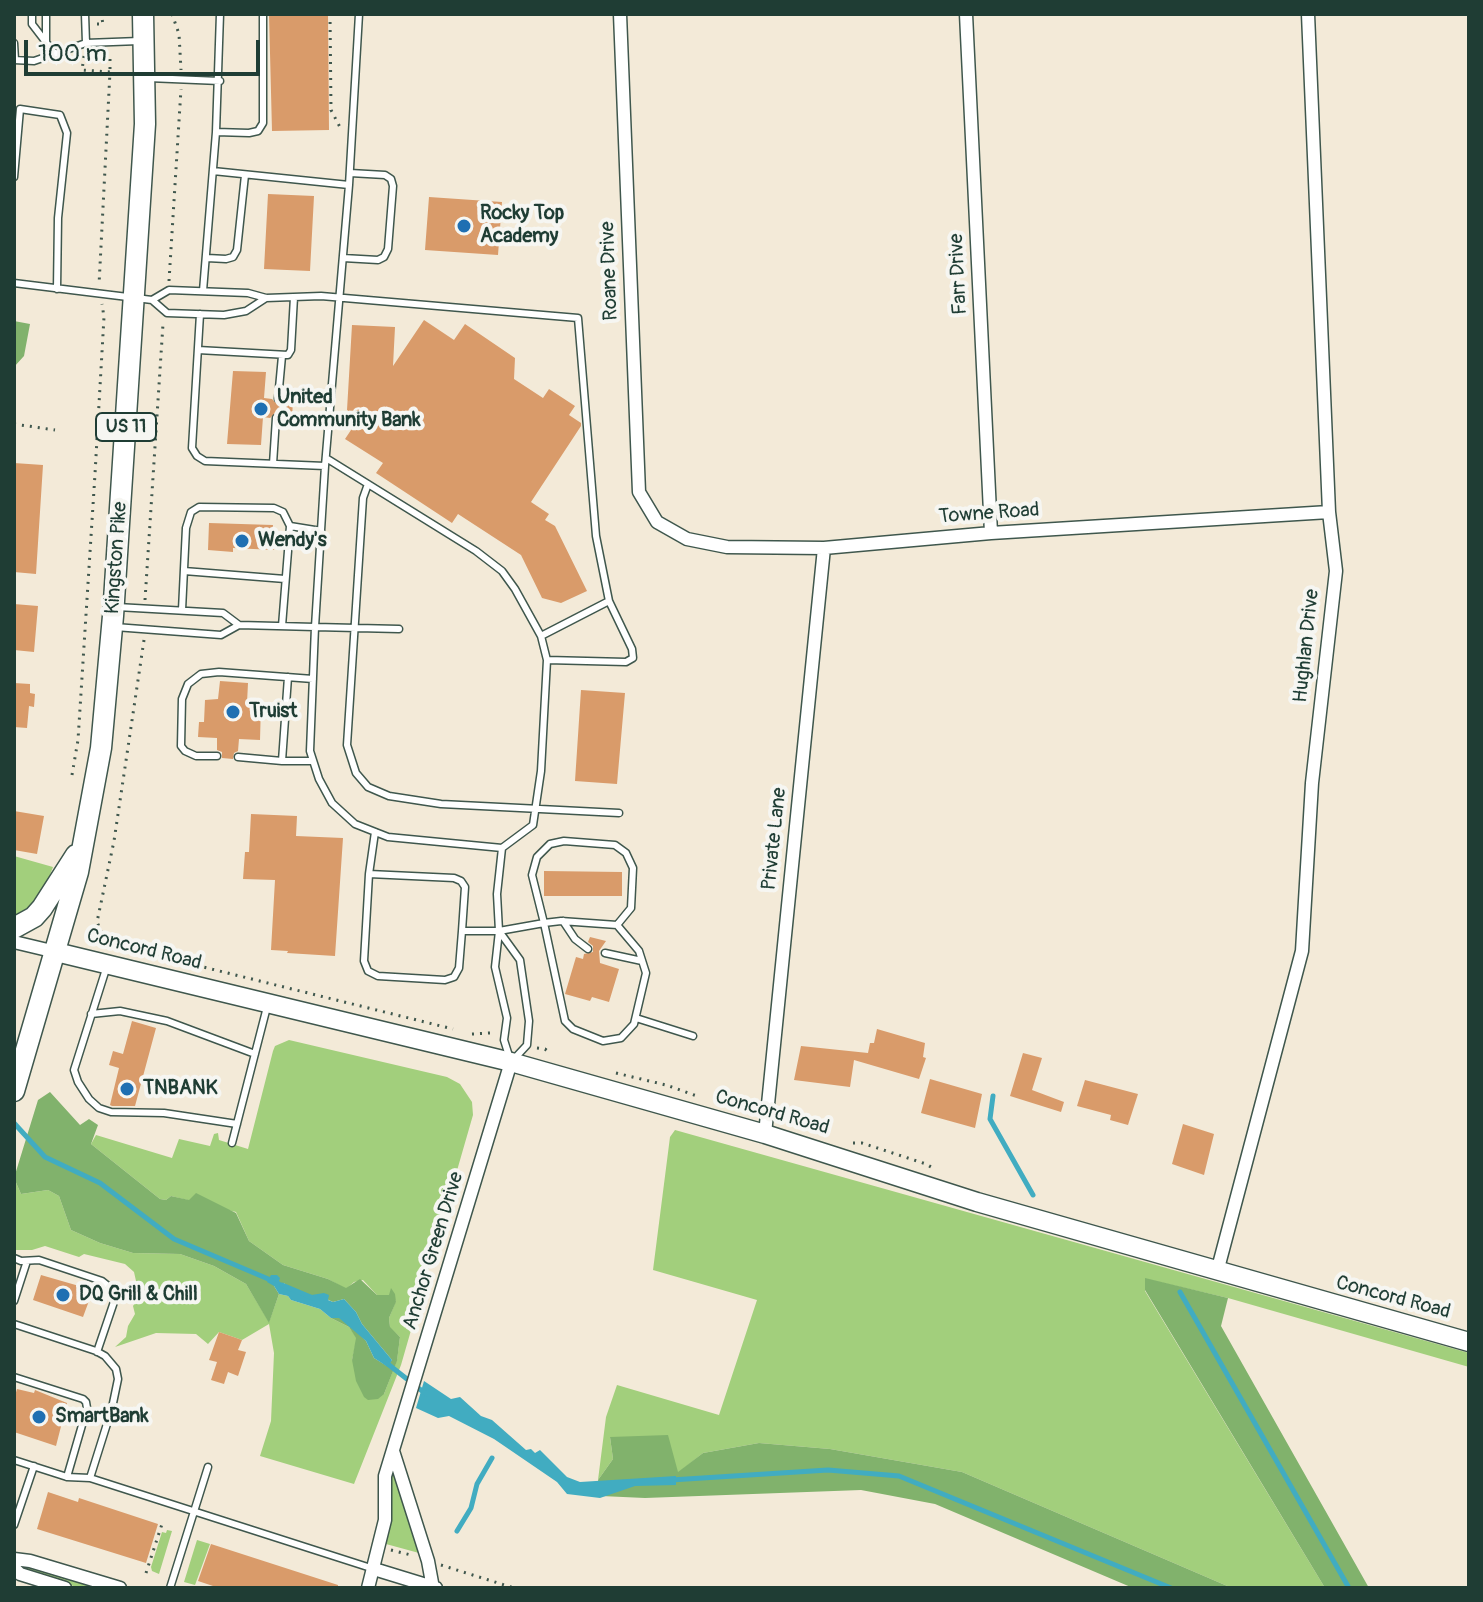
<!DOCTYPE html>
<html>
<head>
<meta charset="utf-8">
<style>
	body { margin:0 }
	#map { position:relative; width:1483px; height:1602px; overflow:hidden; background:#f3ead8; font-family:Pangolin,sans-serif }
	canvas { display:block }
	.frame { position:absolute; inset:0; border:16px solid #1f3d34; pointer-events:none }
	.scale { position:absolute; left:24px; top:40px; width:236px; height:36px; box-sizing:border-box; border:4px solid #1f3d34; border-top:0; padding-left:10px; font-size:24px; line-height:28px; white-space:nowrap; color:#1f3d34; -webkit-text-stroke:6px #f6f6f2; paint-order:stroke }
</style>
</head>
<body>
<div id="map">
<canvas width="1483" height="1602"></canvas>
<div class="frame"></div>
<div class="scale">100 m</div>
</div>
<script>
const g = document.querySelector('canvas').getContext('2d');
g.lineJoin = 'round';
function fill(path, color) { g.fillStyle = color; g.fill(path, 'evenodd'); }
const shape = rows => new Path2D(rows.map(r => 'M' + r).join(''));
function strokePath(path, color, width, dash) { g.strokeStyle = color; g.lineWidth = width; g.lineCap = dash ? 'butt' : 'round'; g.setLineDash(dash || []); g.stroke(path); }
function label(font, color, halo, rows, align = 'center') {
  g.font = font + ' Pangolin,sans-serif'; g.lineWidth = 8; g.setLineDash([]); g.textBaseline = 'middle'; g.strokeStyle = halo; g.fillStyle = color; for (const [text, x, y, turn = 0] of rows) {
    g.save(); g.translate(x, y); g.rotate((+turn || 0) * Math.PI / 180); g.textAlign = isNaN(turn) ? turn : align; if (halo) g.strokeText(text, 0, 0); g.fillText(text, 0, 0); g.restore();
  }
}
fill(shape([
	[14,856,53,867,41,898,31,908,14,919],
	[289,1040,447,1077,460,1084,472,1102,473,1115,401,1365,354,1484,260,1456,271,1421,274,1353,269,1324,242,1340,219,1332,208,1344,196,1334,156,1333,115,1347,126,1337,128,1326,135,1314,133,1306,140,1295,133,1296,126,1290,130,1286,134,1291,138,1290,134,1272,125,1264,84,1254,79,1257,45,1246,32,1250,14,1250,14,1178,21,1194,48,1190,59,1196,71,1230,100,1243,133,1253,180,1254,214,1266,246,1284,269,1322,279,1294,288,1296,291,1300,320,1309,331,1318,349,1327,357,1338,352,1360,384,1394,397,1360,400,1337,390,1328,389,1318,396,1301,390,1295,377,1295,363,1280,354,1282,346,1289,328,1279,283,1265,249,1241,236,1212,171,1196,166,1200,160,1199,91,1144,96,1135,172,1158,179,1139,210,1146,214,1134,218,1133,219,1140,248,1149,273,1051,275,1046],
	[675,1130,1469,1353,1469,1367,1228,1298,1146,1279,1145,1291,1325,1588,1232,1588,962,1472,830,1449,759,1443,703,1453,678,1473,610,1437,613,1459,598,1480,606,1417,617,1385,719,1415,757,1300,653,1270,670,1137],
	[391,1473,393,1473,419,1553,386,1544],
	[167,1530,172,1531,159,1574,152,1571,151,1567,162,1532,166,1533],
	[197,1540,210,1544,195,1585,184,1582],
	[26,1565,102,1588,80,1588,24,1571]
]), '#a2cf7c');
fill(shape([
	[14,321,30,324,24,356,14,367],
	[50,1092,80,1125,89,1119,98,1125,91,1144,160,1199,166,1200,171,1196,189,1200,196,1193,236,1213,249,1241,283,1265,328,1279,346,1288,360,1279,377,1295,389,1295,391,1288,395,1294,396,1302,389,1318,390,1327,400,1337,397,1361,384,1394,378,1399,368,1400,364,1397,356,1381,352,1360,356,1338,349,1327,331,1318,339,1317,353,1327,366,1341,374,1358,387,1366,392,1360,362,1324,356,1312,344,1299,333,1302,318,1295,305,1296,290,1290,284,1283,274,1286,279,1294,269,1323,246,1284,214,1266,180,1254,133,1253,100,1243,71,1230,59,1196,48,1190,21,1194,14,1178,38,1100],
	[1145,1278,1228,1298,1221,1326,1369,1588,1325,1588,1145,1290],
	[668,1435,678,1472,703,1453,759,1443,830,1449,962,1472,1232,1588,1133,1588,935,1504,861,1490,645,1498,601,1496,598,1480,613,1459,610,1437]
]), '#81b26c');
fill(shape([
	[271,1275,277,1275,280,1278,279,1281,290,1290,305,1296,324,1293,329,1295,328,1300,333,1302,344,1299,356,1312,362,1324,392,1360,388,1367,374,1358,366,1341,339,1318,331,1318,320,1309,291,1300,288,1296,279,1294,274,1286,267,1282],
	[424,1381,451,1399,460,1397,481,1416,492,1420,526,1450,531,1449,535,1453,540,1450,567,1477,580,1482,676,1476,676,1485,635,1486,600,1498,567,1494,557,1482,494,1439,449,1416,438,1418,416,1408]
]), '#41acc1');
strokePath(shape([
	[993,1096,990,1119,1033,1195],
	[14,1123,45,1157,100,1183,174,1239,273,1281],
	[282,1285,313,1298],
	[1180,1292,1349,1588],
	[384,1361,426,1394],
	[671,1480,828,1470,899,1476,1171,1588],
	[457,1531,471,1508,477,1484,492,1458]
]), '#41acc1', 5);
fill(shape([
	[269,14,328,14,329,130,272,131],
	[268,194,314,196,310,271,264,269],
	[429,197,502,202,498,255,425,250],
	[424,320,454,340,465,324,515,358,514,379,543,398,549,389,575,406,569,415,581,423,581,426,531,502,549,514,545,520,555,526,587,591,561,603,542,598,521,555,458,514,452,523,376,473,383,463,345,439,359,418,347,410,352,325,395,327,393,366],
	[233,371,266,372,264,398,272,399,278,405,284,399,293,400,292,419,282,418,276,412,270,418,263,417,261,445,227,444],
	[14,463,43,465,36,574,14,572],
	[209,523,273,525,272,535,276,536,274,550,233,548,233,552,208,550],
	[14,604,38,606,34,652,14,650],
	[220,681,248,683,247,703,261,703,260,740,239,739,238,751,234,753,233,759,222,758,222,752,217,750,217,738,198,737,199,722,204,722,205,700,218,699],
	[14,683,30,684,30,693,35,694,34,707,29,706,27,728,14,727],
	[581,690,625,693,617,784,575,781],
	[14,811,44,816,37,854,14,850],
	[251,814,297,816,296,836,343,838,335,956,287,953,288,951,271,950,275,880,243,879,245,852,249,852],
	[544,871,622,872,622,896,544,896],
	[590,937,606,941,599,951,600,963,619,969,609,1002,592,997,590,1001,565,994,576,957,583,959,584,954,593,952,593,946,588,942],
	[132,1021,156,1028,135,1106,112,1106,110,1105,119,1068,109,1065,113,1051,123,1054],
	[877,1029,925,1043,923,1057,926,1058,919,1079,854,1060,850,1087,794,1080,801,1046,868,1053,870,1043,874,1043],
	[1023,1053,1042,1058,1032,1090,1064,1102,1061,1112,1010,1096],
	[930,1079,982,1094,975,1128,921,1113],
	[1085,1080,1138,1094,1128,1125,1110,1120,1111,1115,1077,1106],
	[1183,1124,1214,1134,1204,1175,1172,1164],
	[41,1275,93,1290,83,1317,33,1300],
	[219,1332,242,1340,238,1350,246,1352,238,1376,228,1372,224,1384,211,1380,217,1362,209,1360],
	[17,1389,34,1393,35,1390,67,1403,56,1446,14,1432,14,1399],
	[48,1492,78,1502,79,1498,158,1524,146,1563,37,1529],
	[211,1544,338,1585,338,1588,219,1588,198,1581]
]), '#d99b6a');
const lane = shape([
	[32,14,32,24,55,54],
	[85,14,86,43],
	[220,14,216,132,249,133,258,131,263,123,263,14],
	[359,14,349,185,325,466,315,627,399,629],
	[46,42,46,14],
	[14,43,15,60],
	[14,60,34,61,86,43,139,41],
	[148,78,220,81],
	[213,171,349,185],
	[14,177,20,109,60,115,67,133,58,218,57,289],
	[207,258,226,259,233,257,237,250,245,175],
	[343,258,378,260,384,257,388,249,393,186,391,179,385,175,350,173],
	[14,283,152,300],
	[203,291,216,132],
	[200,314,192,448,197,456,205,461,325,466],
	[198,350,288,355,291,350,294,297],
	[278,399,282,356],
	[326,458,476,551,502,571,515,589,541,636],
	[273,464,276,418],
	[368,484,363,498,347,745,356,773,368,787,389,796,441,804,619,813],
	[290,526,321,531],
	[184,571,285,579],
	[182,610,186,528,191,512,199,507,274,508,283,512,290,526,282,626],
	[239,625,315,627,310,751,319,779,332,803,355,824,388,837,502,848,533,825,541,771,547,660,541,636,609,601,596,536,578,318,321,296,266,298,248,293,169,290,152,300,167,313,224,315,246,311,266,298],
	[115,627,221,635,239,625,223,613,117,607],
	[547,660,626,662,633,658,632,649,609,601],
	[217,756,196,756,185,751,181,746,182,699,188,684,201,674,219,672,313,679],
	[238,757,282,761,313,761],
	[282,761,288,677],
	[375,832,369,874,454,878,461,881,465,887,462,931,499,931,544,923,561,921,617,925,639,951,646,973,634,1024,621,1038,603,1041,573,1029,565,1021,544,923,532,875,537,857,550,844,564,841,615,845,626,853,633,868,631,908,617,925],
	[502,848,497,894,499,931,495,967,507,1018,504,1040,510,1059],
	[369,874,364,961,368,971,378,976,445,980,454,977,459,968,462,931],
	[563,921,575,939,588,949],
	[499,931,520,960,529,1021,527,1045,514,1059],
	[605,953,642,961],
	[106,969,74,1070,78,1082,89,1099,99,1108,111,1112,164,1113,237,1124],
	[91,1014,120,1011,167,1021,255,1054],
	[636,1018,693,1036],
	[232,1143,267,1007],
	[14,1258,21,1261,39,1260,102,1281,117,1293,97,1352],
	[14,1301,27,1261],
	[14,1324,96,1351,105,1356,116,1369,118,1379,112,1408,90,1478],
	[14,1377,83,1399,86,1402,87,1408,67,1477],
	[14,1460,67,1477,90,1478,374,1569],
	[14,1525,34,1466],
	[170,1588,208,1467]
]);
const street = shape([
	[620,14,639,492,657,522,687,539,727,547,824,548,991,533,1329,512],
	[966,14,991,533],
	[14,942,56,952],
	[765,1134,824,548],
	[1217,1272,1302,951,1312,783,1336,571,1329,512,1308,14],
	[393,1451,428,1561,433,1588],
	[14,1559,30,1561,120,1588],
	[14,1568,20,1574,65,1588],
	[374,1569,436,1588],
	[368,1588,385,1520,385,1476,511,1062]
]);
const secondary = shape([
	[56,952,511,1062,765,1134,977,1202,1469,1342]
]);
const primary = shape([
	[14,928,34,917,42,908,76,855],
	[14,1091,78,872,101,748,113,616,145,124,143,14]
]);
strokePath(lane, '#3f574d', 9);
strokePath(street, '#3f574d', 15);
strokePath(secondary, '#3f574d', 21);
strokePath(primary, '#3f574d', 23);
strokePath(shape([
	[172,14,179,34,181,70],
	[330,14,331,110,342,131],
	[97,24,103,24,101,14],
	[84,56,82,70,110,72,99,285],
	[110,59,110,72],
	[169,281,181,89],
	[14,424,55,430],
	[145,600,163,324],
	[144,640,114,841,97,922,103,936,113,943,143,952,453,1029],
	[72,775,78,740,95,474,104,317,102,304],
	[472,1034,490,1033,494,1037],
	[537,1048,545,1049,551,1054],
	[616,1073,666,1085,697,1096],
	[853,1143,862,1143,926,1164,936,1170],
	[391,1550,411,1555],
	[441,1565,514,1588],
	[146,1573,162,1524],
	[854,1588,889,1588]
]), '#3f574d', 3, [2, 6]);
strokePath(lane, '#fff', 6);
strokePath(street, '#fff', 12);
strokePath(secondary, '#fff', 18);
strokePath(primary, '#fff', 20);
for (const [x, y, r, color] of [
	[464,226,8,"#1f6fb2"],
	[261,409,8,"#1f6fb2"],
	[242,541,8,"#1f6fb2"],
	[233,712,8,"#1f6fb2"],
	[127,1089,8,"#1f6fb2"],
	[63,1295,8,"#1f6fb2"],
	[39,1417,8,"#1f6fb2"]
]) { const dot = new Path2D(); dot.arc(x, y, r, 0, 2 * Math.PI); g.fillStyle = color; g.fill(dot); strokePath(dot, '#f6f6f2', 3); }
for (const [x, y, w] of [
	[126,427,60]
]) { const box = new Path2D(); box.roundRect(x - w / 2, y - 14, w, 28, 6); g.fillStyle = '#f6f6f2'; g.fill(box); strokePath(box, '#1f3d34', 2); }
label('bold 18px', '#1f3d34', null, [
	["US 11",126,427]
]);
label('bold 20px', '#1f3d34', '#f6f6f2', [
	["Rocky Top",480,214],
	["Academy",480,237],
	["United",277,398],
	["Community Bank",277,421],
	["Wendy's",258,541],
	["Truist",249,712],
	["TNBANK",143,1089],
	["DQ Grill & Chill",79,1295],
	["SmartBank",55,1417]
], 'left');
label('20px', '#1f3d34', '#f6f6f2', [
	["Roane Drive",610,271,-92],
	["Farr Drive",959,274,-93],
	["Towne Road",989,514,-4],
	["Kingston Pike",117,558,-86],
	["Hughlan Drive",1307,646,-84],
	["Private Lane",775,839,-84],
	["Concord Road",144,950,14],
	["Concord Road",772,1113,16],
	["Anchor Green Drive",434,1251,-73],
	["Concord Road",1393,1298,15]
]);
</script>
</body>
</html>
